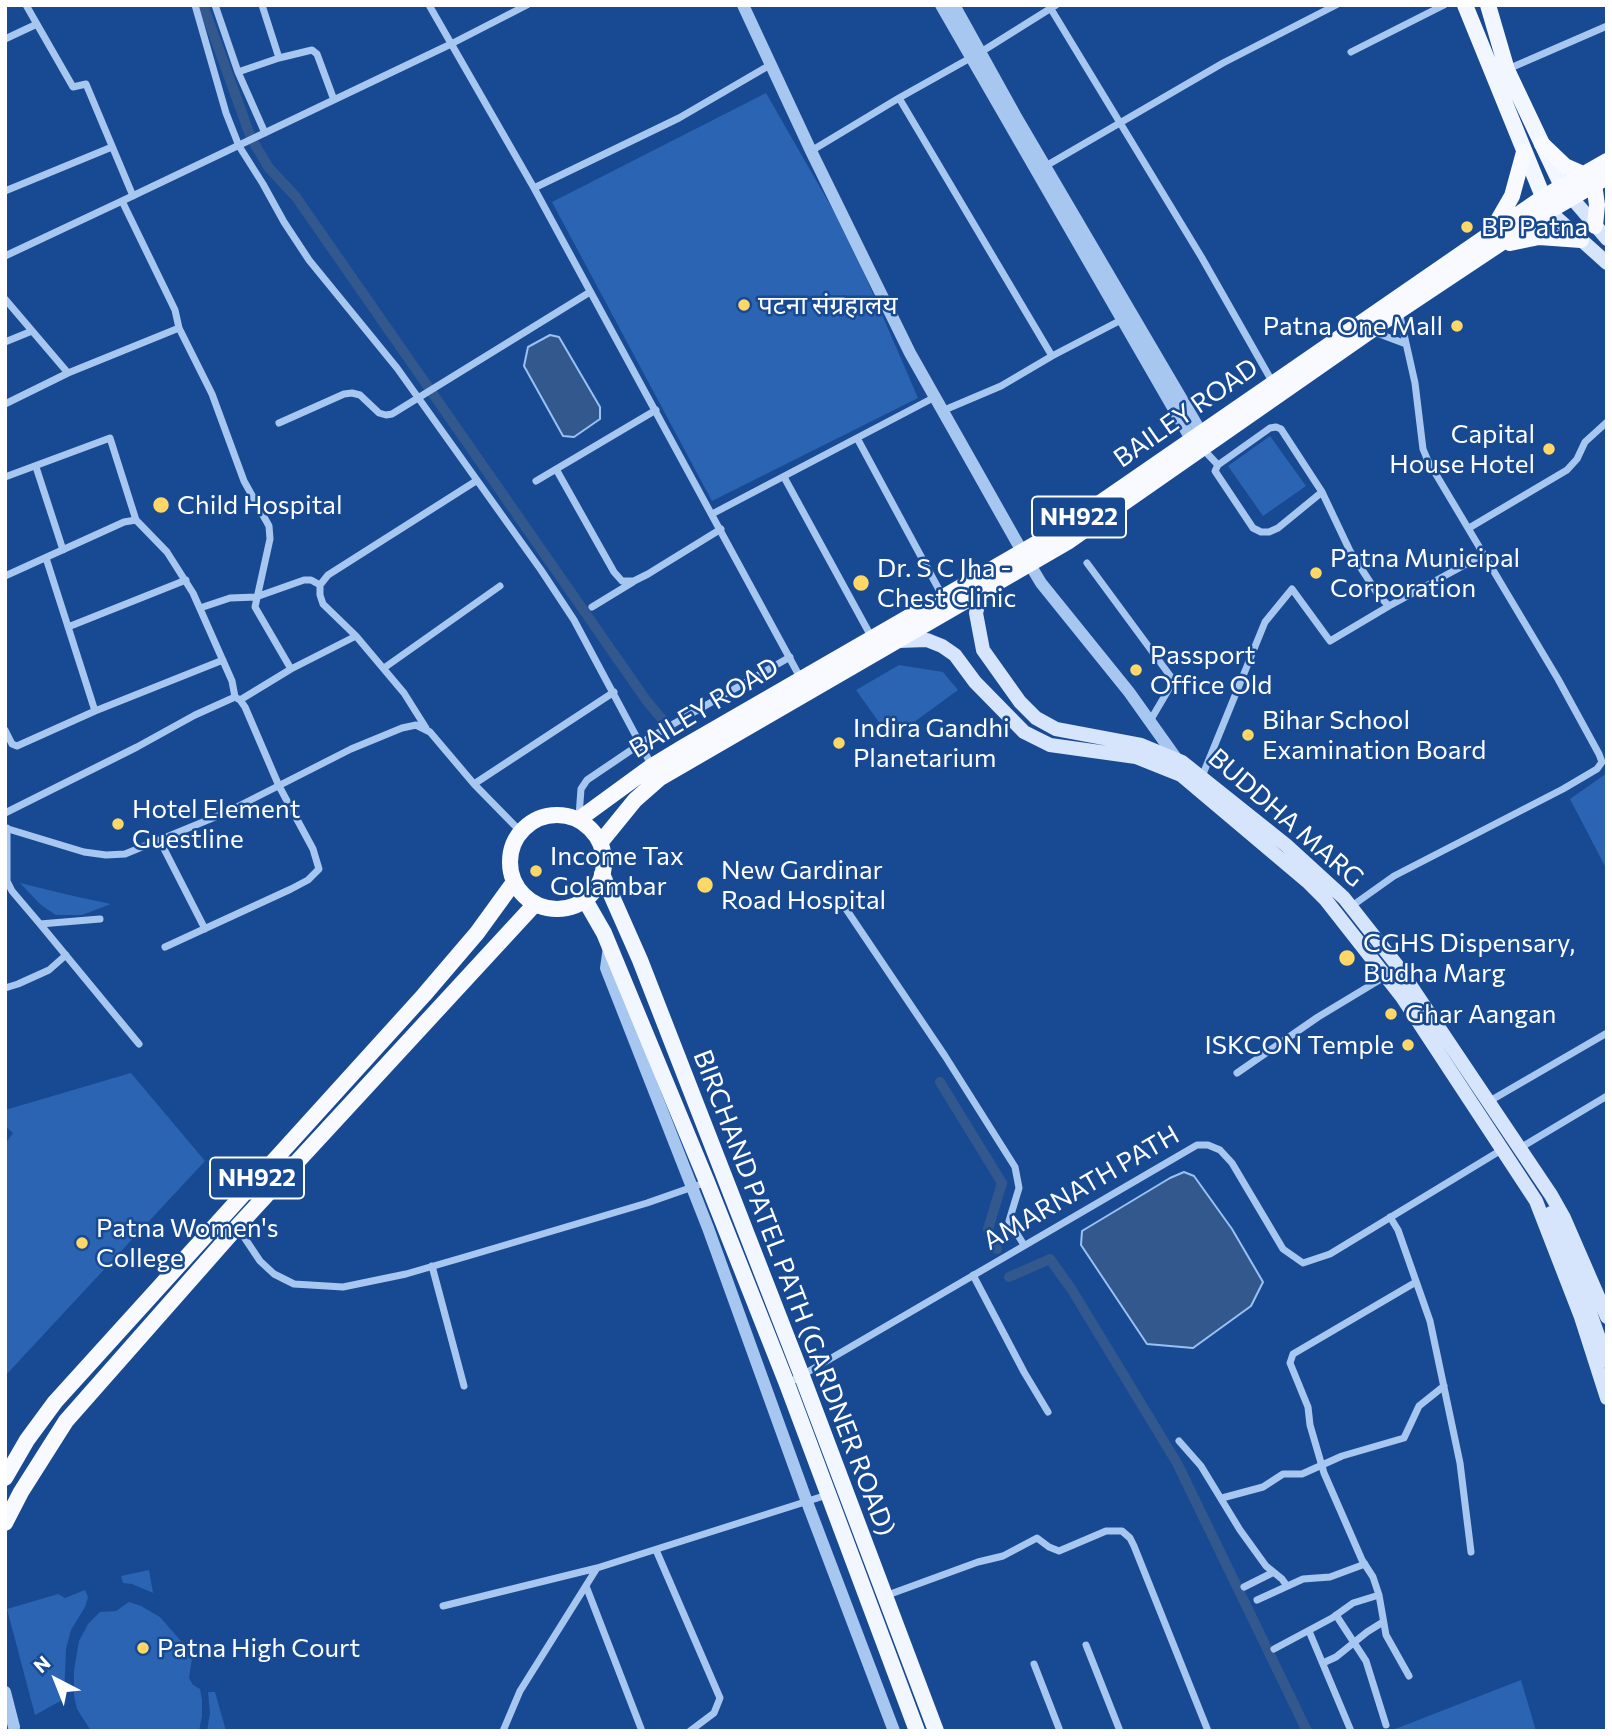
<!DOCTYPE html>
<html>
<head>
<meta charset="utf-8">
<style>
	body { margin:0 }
	#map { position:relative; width:1612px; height:1736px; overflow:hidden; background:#184a93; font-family:Commissioner,sans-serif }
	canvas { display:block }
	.frame { position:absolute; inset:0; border:7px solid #fff; pointer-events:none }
	.north { position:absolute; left:21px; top:1645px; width:70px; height:70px; -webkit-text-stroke:5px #184a93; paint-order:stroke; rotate:318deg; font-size:19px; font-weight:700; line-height:28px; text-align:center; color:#fff }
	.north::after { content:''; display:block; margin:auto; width:24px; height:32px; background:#fff; clip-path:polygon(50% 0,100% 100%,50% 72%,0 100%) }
</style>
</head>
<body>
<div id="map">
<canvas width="1612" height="1736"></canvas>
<div class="frame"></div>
<div class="north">N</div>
</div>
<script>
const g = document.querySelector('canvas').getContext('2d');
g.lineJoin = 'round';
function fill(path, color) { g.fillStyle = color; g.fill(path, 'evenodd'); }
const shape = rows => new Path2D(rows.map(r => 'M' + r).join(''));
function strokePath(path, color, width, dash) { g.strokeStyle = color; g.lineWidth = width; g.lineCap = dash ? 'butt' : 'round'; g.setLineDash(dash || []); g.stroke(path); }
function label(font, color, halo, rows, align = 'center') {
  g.font = font + ' Commissioner,"Noto Sans Devanagari",sans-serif'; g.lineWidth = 5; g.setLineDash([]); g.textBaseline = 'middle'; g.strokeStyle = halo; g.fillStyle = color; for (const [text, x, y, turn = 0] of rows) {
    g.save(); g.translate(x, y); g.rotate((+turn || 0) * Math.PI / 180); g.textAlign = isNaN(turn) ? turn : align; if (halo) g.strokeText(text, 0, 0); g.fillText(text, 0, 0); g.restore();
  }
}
fill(shape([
	[766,93,848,236,918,398,712,501,552,202],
	[1270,436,1306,486,1263,516,1228,466],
	[899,665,943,672,958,690,891,739,856,690],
	[1607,773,1607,870,1570,799],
	[20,883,69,895,111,904,82,915,56,915,41,905],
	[131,1073,205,1161,5,1376,5,1144,13,1133,5,1126,5,1110],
	[149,1570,153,1593,132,1584,123,1583,121,1576],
	[85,1590,88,1597,85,1607,71,1630,66,1649,64,1699,35,1715,7,1609,58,1594,65,1598],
	[129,1602,141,1606,160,1617,187,1648,192,1659,189,1678,193,1685,200,1689,202,1700,202,1716,199,1731,91,1731,77,1709,74,1696,74,1670,79,1641,88,1624,100,1612,116,1611],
	[1521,1680,1536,1731,1390,1731],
	[208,1692,215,1692,226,1731,207,1731,210,1713]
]), '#2a64b2');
const water = shape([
	[550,335,559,337,600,407,600,419,574,437,563,436,524,366,528,347,550,335],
	[1184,1172,1194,1176,1232,1229,1263,1282,1251,1306,1193,1348,1147,1344,1081,1245,1082,1231,1170,1178,1184,1172]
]);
fill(water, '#33588e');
strokePath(water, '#9ac1f3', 2);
strokePath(shape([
	[203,5,251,138,269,168,296,197,646,700,672,731],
	[940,1082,1002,1183,988,1229,997,1249],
	[1009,1277,1050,1259,1072,1290,1177,1463,1307,1731]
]), '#33588e', 10);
strokePath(shape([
	[26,5,73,87,86,84,133,196],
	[195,5,226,113,239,146,263,184,284,222,309,260,397,368,541,570,574,620,652,766],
	[215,5,238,72,265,133],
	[262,5,279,58],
	[429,5,534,188,801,679],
	[1051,9,1202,258,1273,383],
	[5,39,37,24],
	[1351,52,1444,5],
	[1508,69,1607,26],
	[238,72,279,58,312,50,317,54,334,100],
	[899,98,1052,356],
	[811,151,899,98,981,52,1056,5],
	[1044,167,1223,63,1336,5],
	[534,188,679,118,770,65],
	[5,191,112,147],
	[5,256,122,201],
	[5,299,68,373,5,404],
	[179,328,212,394,244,481,269,526,270,539,255,607,291,669],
	[1374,332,1406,344],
	[5,342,32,331],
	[68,373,179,328,175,310,122,201,451,44,527,5],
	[942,411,1001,386,1052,356,1125,318],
	[279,423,344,394,352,393,360,395,379,413,386,415,392,414,590,292],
	[1276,427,1281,429,1322,492,1278,528,1269,532,1261,532,1253,528,1215,471,1218,465,1270,428,1276,427],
	[857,438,943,597],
	[1202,448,1218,465],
	[36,467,63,550],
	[556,469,614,572,622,581,634,581,648,574,721,529],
	[5,477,110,438,136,520],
	[784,477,872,638],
	[536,481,656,410],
	[1322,492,1350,551,1379,596,1389,606,1483,555],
	[712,514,935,397],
	[1469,528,1567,470,1577,459,1585,442,1607,422],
	[46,558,95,711],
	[1087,563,1171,677,1170,687,1150,721],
	[5,576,124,522,136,520,167,552,193,593,232,681,235,697],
	[592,607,633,582],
	[200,608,230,598,256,597,304,580,311,580,320,585],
	[68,627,186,580],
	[356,636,404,693,426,728],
	[384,668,500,586],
	[240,700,291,669,356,636,323,604,320,595,320,585,328,575,476,481],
	[5,730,12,744,17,746,95,711,223,660],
	[1201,779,1265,622,1292,589,1330,641,1389,606],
	[474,784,614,692],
	[5,813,137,747,195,715,235,697,240,700,245,707,279,786,313,849,319,869,308,880,291,889,165,947],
	[579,816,581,789,587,780,649,738,790,657],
	[5,828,84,852,106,855,125,854,225,813,351,749,402,728,416,725,430,732,474,784,521,832],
	[7,828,7,881,12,891,40,924,100,919],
	[160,841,205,929],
	[844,906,945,1056,1015,1167,1019,1188,1009,1221,1024,1245],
	[1349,908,1394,876,1563,789,1597,769,1602,762,1599,754,1558,679,1428,461,1423,449,1415,383,1399,312],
	[40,924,139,1044],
	[5,988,18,984,49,970,66,955],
	[1237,1073,1318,1017,1386,976],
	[1488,1102,1607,1033],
	[1520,1148,1607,1096],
	[1390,1217,1398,1230,1430,1321,1460,1463,1471,1552],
	[238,1228,260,1261,274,1274,294,1284,343,1287,406,1274,468,1256,647,1203,707,1182],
	[432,1266,464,1386],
	[973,1275,1024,1372,1048,1412],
	[787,1384,1197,1145,1208,1145,1220,1150,1232,1163,1283,1249,1303,1263,1330,1254,1503,1149],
	[1179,1441,1201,1466,1240,1530,1266,1566,1282,1579,1287,1586],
	[1222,1498,1263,1487,1283,1474,1302,1474,1342,1456,1404,1438,1419,1406,1444,1386],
	[656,1550,720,1698,714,1713,690,1731],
	[586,1586,642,1731],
	[1244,1587,1272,1573],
	[885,1596,978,1562,1003,1556,1037,1538,1049,1547,1059,1551,1106,1531,1122,1531,1130,1538,1134,1546,1208,1731],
	[1257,1600,1303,1579,1330,1577,1365,1564],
	[443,1606,597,1568],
	[1336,1615,1366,1661,1386,1725],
	[1309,1631,1351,1731],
	[1086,1645,1120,1731],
	[1274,1649,1332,1618,1353,1603,1379,1595],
	[1323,1663,1336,1657,1367,1632,1383,1622],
	[1034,1664,1060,1731],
	[1409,1676,1386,1635,1379,1595,1373,1577,1362,1560,1324,1473,1310,1425,1308,1407,1290,1363,1293,1354,1416,1282],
	[503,1731,520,1691,597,1568,827,1495]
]), '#a8c7f0', 7);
strokePath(shape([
	[743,5,811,151,910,353,1023,553,1041,583,1129,692,1176,758],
	[941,5,1191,439],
	[954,5,1015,115,1201,432],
	[609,947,606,968,708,1228,807,1502,894,1731],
	[5,1692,14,1727]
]), '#a8c7f0', 12);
strokePath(shape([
	[1571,197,1607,239],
	[1549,211,1607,263],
	[982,591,976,613,983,650,1020,702,1036,718,1056,729,1141,745,1182,762,1286,845,1344,898,1396,964,1551,1195,1564,1218,1607,1317],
	[898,641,927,640,942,646,955,655,975,682,1024,732,1050,745,1136,757,1181,775,1309,883,1325,899,1402,997,1536,1201,1581,1317,1607,1398],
	[1551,1213,1582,1290,1607,1361]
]), '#d6e5fb', 14);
strokePath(shape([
	[1465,5,1548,209],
	[1488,5,1507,70,1562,186,1569,195],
	[602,874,640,960,802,1376,936,1731],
	[585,900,604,933,707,1182,787,1384,917,1731]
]), '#f1f6ff', 16);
strokePath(shape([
	[1542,144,1565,166,1583,174],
	[1594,184,1597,205,1595,226],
	[1493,229,1512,196,1524,152],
	[1510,243,1539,237,1581,240],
	'510 862a47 47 0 1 1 94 0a47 47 0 1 1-94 0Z',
	[578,820,652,766,685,746,1065,527,1542,198,1607,161],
	[600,843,635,800,660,778,1069,541,1399,311,1549,211,1607,177],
	[5,1478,27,1440,55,1402,424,995,477,933,514,882],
	[5,1523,21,1492,66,1421,237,1227,535,904]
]), '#f8faff', 16);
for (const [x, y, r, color] of [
	[1467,227,7,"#ffd767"],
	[744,305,7,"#ffd767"],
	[1457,326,7,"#ffd767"],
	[1549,449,7,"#ffd767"],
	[161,505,9,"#ffd767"],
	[1316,573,7,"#ffd767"],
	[861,583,9,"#ffd767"],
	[1136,670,7,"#ffd767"],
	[1248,735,7,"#ffd767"],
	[839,743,7,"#ffd767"],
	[118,824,7,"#ffd767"],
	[536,871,7,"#ffd767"],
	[705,885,9,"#ffd767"],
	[1347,958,9,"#ffd767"],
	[1391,1014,7,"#ffd767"],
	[1408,1045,7,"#ffd767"],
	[82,1243,7,"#ffd767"],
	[143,1648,7,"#ffd767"]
]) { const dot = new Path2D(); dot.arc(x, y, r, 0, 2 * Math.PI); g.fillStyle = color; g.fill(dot); strokePath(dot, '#184a93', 2.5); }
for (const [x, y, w] of [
	[1079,517,94],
	[257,1178,94]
]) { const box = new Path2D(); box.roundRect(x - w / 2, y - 20.5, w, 41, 5); g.fillStyle = '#184a93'; g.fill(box); strokePath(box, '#fff', 2); }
label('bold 24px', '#fff', null, [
	["NH922",1079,517],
	["NH922",257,1178]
]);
label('26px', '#fff', '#184a93', [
	["BP Patna",1481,227],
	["पटना संग्रहालय",758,305],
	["Patna One Mall",1443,326,"right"],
	["Capital",1535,434,"right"],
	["House Hotel",1535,464,"right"],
	["Child Hospital",177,505],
	["Patna Municipal",1330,558],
	["Corporation",1330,588],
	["Dr. S C Jha -",877,568],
	["Chest Clinic",877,598],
	["Passport",1150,655],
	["Office Old",1150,685],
	["Bihar School",1262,720],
	["Examination Board",1262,750],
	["Indira Gandhi",853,728],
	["Planetarium",853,758],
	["Hotel Element",132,809],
	["Guestline",132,839],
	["Income Tax",550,856],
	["Golambar",550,886],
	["New Gardinar",721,870],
	["Road Hospital",721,900],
	["CGHS Dispensary,",1363,943],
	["Budha Marg",1363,973],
	["Ghar Aangan",1405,1014],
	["ISKCON Temple",1394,1045,"right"],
	["Patna Women's",96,1228],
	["College",96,1258],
	["Patna High Court",157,1648]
], 'left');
label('26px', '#fff', '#184a93', [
	["BAILEY ROAD",1186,413,-35],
	["BAILEY ROAD",704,708,-31],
	["BUDDHA MARG",1286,818,41],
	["AMARNATH PATH",1081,1188,-30],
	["BIRCHAND PATEL PATH (GARDNER ROAD)",794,1293,69]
]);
</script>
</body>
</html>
